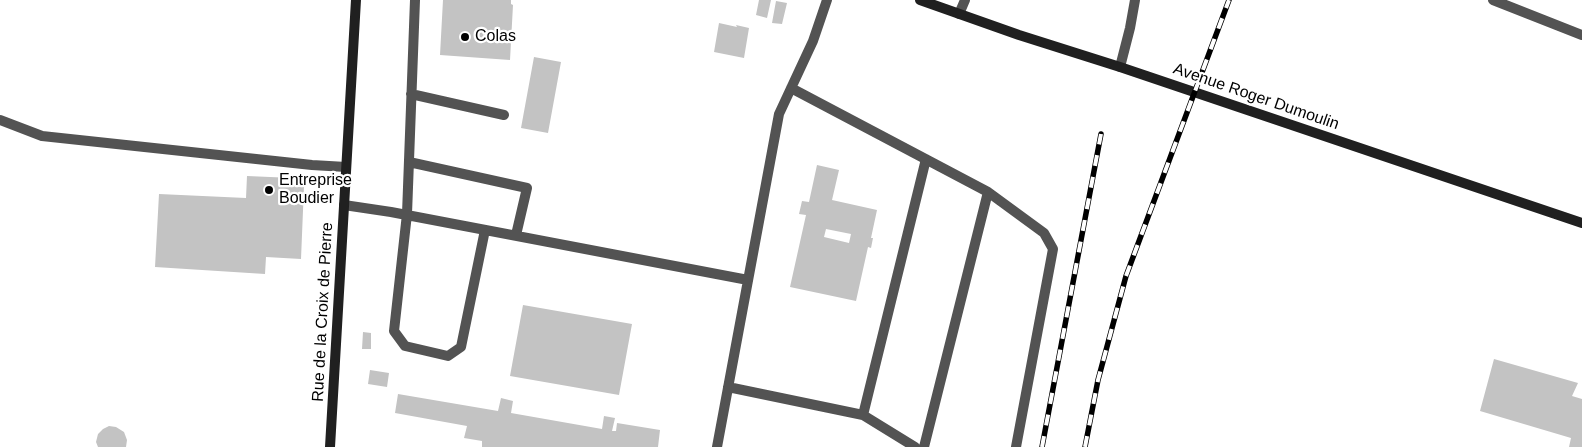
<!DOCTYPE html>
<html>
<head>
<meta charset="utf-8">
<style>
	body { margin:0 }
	canvas { display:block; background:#fff }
</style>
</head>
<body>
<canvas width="1582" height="447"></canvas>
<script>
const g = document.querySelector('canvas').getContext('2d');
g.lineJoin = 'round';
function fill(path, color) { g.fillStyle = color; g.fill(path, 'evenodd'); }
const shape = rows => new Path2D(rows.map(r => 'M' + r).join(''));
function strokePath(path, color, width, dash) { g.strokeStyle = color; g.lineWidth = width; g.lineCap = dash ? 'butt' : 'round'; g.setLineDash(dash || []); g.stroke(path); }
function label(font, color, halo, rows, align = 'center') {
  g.font = font + ' Arial,sans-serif'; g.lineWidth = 4.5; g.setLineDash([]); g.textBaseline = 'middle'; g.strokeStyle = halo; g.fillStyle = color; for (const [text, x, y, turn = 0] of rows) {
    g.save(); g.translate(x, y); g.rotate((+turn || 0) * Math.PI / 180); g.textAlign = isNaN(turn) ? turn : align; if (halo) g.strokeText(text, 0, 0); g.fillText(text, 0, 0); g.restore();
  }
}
fill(shape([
	[443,0,511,0,511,4,513,5,510,60,440,55],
	[759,0,771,0,767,18,756,15],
	[776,1,787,3,782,24,772,23],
	[719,23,737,27,736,25,749,28,744,58,714,52],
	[534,57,561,62,548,133,521,128],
	[817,165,839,170,832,200,877,210,871,238,873,238,871,248,868,247,856,301,790,287,806,215,799,214,802,201,809,202],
	[826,229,851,234,849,243,824,237],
	[247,176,293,178,292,186,304,186,301,259,266,257,265,274,155,267,159,194,246,198],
	[523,305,632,324,619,395,510,376],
	[363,332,371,333,371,349,362,349],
	[1494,359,1578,383,1572,396,1582,399,1582,447,1569,447,1571,438,1480,411],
	[370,370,389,373,387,387,368,384],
	[398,394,498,411,501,398,513,401,511,413,602,429,604,416,615,418,612,431,616,431,617,423,660,430,658,447,482,447,482,441,464,438,467,426,395,413],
	[109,426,116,427,124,432,127,440,126,447,98,447,96,442,98,434,103,429]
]), '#c3c3c3');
strokePath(shape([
	[415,0,407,214,394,331,405,346,448,356,461,347,485,230],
	[1493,0,1582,35],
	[959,14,965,0],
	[1120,67,1130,28,1135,0],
	[791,88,988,192,924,447],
	[411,94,504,115],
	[0,120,42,136,312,165,346,167],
	[409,162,527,188,516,235],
	[988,192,1044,233,1053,249,1016,447],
	[344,205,391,212,748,280],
	[728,387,863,415,915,447],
	[863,415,926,159],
	[717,447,779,114,813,41,827,0]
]), '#535353', 10);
strokePath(shape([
	[920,0,1019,35,1120,67,1582,223],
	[330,447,356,0]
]), '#202020', 10);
const rail = shape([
	[1042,447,1101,134],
	[1085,447,1098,380,1126,276,1229,0]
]);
strokePath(rail, '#000', 5.5);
strokePath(rail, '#fff', 4, [11]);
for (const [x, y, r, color] of [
	[465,37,5,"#000"],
	[269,190,5,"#000"]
]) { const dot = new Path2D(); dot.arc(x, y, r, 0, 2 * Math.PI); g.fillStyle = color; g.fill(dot); strokePath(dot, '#fff', 2); }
label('16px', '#000', '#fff', [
	["Colas",475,37],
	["Entreprise",279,181],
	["Boudier",279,199]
], 'left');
label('16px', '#000', '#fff', [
	["Avenue Roger Dumoulin",1256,97,19],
	["Rue de la Croix de Pierre",323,312,-87]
]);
</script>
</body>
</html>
